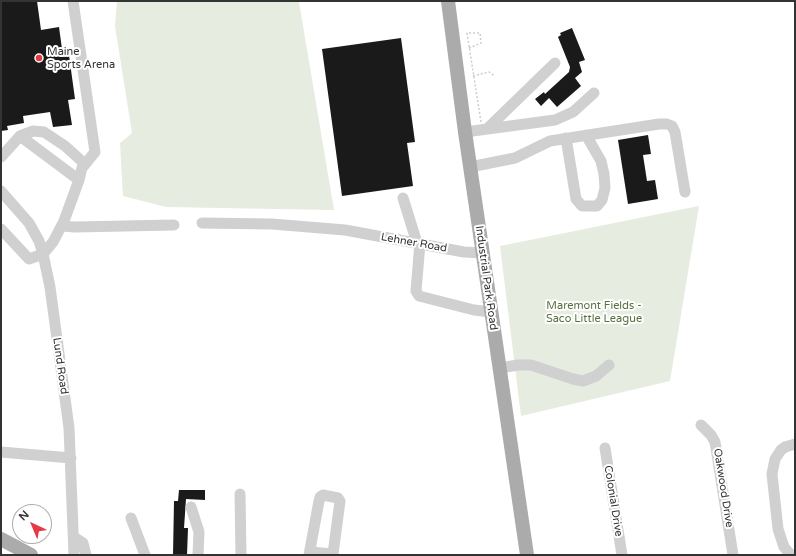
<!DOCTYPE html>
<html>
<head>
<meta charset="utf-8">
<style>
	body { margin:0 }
	#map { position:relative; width:796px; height:556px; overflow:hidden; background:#fff; font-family:"Varela Round",sans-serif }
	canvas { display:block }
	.frame { position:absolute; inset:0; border:2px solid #333; pointer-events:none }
	.north { position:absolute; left:12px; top:504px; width:40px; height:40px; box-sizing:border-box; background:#fff; border:1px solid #adadad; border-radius:50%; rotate:316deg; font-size:11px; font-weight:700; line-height:16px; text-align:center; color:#333 }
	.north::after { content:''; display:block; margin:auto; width:14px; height:18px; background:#e63946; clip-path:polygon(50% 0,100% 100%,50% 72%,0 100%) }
</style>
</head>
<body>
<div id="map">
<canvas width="796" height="556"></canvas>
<div class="frame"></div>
<div class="north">N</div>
</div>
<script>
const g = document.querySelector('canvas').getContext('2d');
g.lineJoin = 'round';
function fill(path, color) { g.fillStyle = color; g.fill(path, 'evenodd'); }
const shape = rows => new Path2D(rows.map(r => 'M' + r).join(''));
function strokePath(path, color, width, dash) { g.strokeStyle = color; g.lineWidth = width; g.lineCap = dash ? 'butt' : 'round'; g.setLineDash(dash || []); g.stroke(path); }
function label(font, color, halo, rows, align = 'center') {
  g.font = font + ' "Varela Round",sans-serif'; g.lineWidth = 4; g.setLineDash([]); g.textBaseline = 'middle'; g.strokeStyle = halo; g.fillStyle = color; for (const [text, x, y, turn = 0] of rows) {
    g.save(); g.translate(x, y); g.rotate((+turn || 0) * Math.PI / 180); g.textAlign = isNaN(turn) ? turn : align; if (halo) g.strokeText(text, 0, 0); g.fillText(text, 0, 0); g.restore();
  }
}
fill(shape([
	[117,1,301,1,299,2,334,210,166,207,123,196,120,143,132,133,115,26],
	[699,206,670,381,521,416,500,246]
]), '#e6ecdf');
fill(shape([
	[1,1,37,1,41,30,59,27,62,49,68,48,75,99,68,100,72,125,53,127,50,112,23,116,24,123,7,126,8,130,1,131],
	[572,28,585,60,579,62,582,72,575,78,581,86,557,107,549,98,541,106,535,99,544,92,545,94,569,72,570,67,558,37,561,35,560,33],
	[401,38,415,142,407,143,413,186,342,196,322,49],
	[648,135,651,154,643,155,647,181,655,180,658,199,628,204,618,140],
	[179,490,205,490,205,500,186,499,184,528,188,528,187,555,173,555,174,501,178,501]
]), '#1a1a1a');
strokePath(shape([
	[469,48,481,43,480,33,467,33,481,122],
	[473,76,489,72,495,76]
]), '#cdcdcd', 1.5, [2, 2]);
strokePath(shape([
	[73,1,95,152,82,168,79,180],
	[487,129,555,63],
	[465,132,555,120,573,112,594,93],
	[20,136,33,131,44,132,65,146,85,164],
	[566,138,576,199,582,206,597,206,602,200,605,188,604,174,601,161,586,135],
	[1,157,20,136,79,180,64,221,53,242,43,254,29,259,1,229],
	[470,167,515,158,550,141,659,124,667,124,672,126,675,132,685,192],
	[1,191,29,223,39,241,43,254,50,287,69,428,74,555],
	[403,198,417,243],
	[202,223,272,224,345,230,464,252,483,253],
	[62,226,75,227,174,225],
	[420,243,416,291,419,296,474,310,491,312],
	[500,368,518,365,531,365,573,379,583,381,596,376,609,365],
	[701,425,711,435,715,442,733,555],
	[605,448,622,555],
	[1,452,71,458],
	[240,494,241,555],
	[191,507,199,532,198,555],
	[131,518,145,555],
	[74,537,83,543,86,555],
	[309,555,319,501,320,497,323,495,338,498,340,501,333,554,310,552],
	[791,555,784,547,778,529,772,474,775,459,781,450,785,447,795,444]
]), '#d0d0d0', 11);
strokePath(shape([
	[448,1,465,132,527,555],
	[1,539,31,555]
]), '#ababab', 14);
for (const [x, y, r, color] of [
	[39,58,4,"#e63946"]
]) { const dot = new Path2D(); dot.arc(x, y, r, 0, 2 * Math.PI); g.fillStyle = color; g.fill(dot); strokePath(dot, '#fff', 1.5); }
label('11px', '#333', '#fff', [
	["Maine",47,52],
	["Sports Arena",47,65]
], 'left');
label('11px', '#333', '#fff', [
	["Lehner Road",414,243,10],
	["Industrial Park Road",486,278,82],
	["Lund Road",60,366,82],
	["Oakwood Drive",723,488,81],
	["Colonial Drive",613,501,81]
]);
label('11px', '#56703f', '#fff', [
	["Maremont Fields -",594,306],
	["Saco Little League",594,319]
]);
</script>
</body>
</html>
